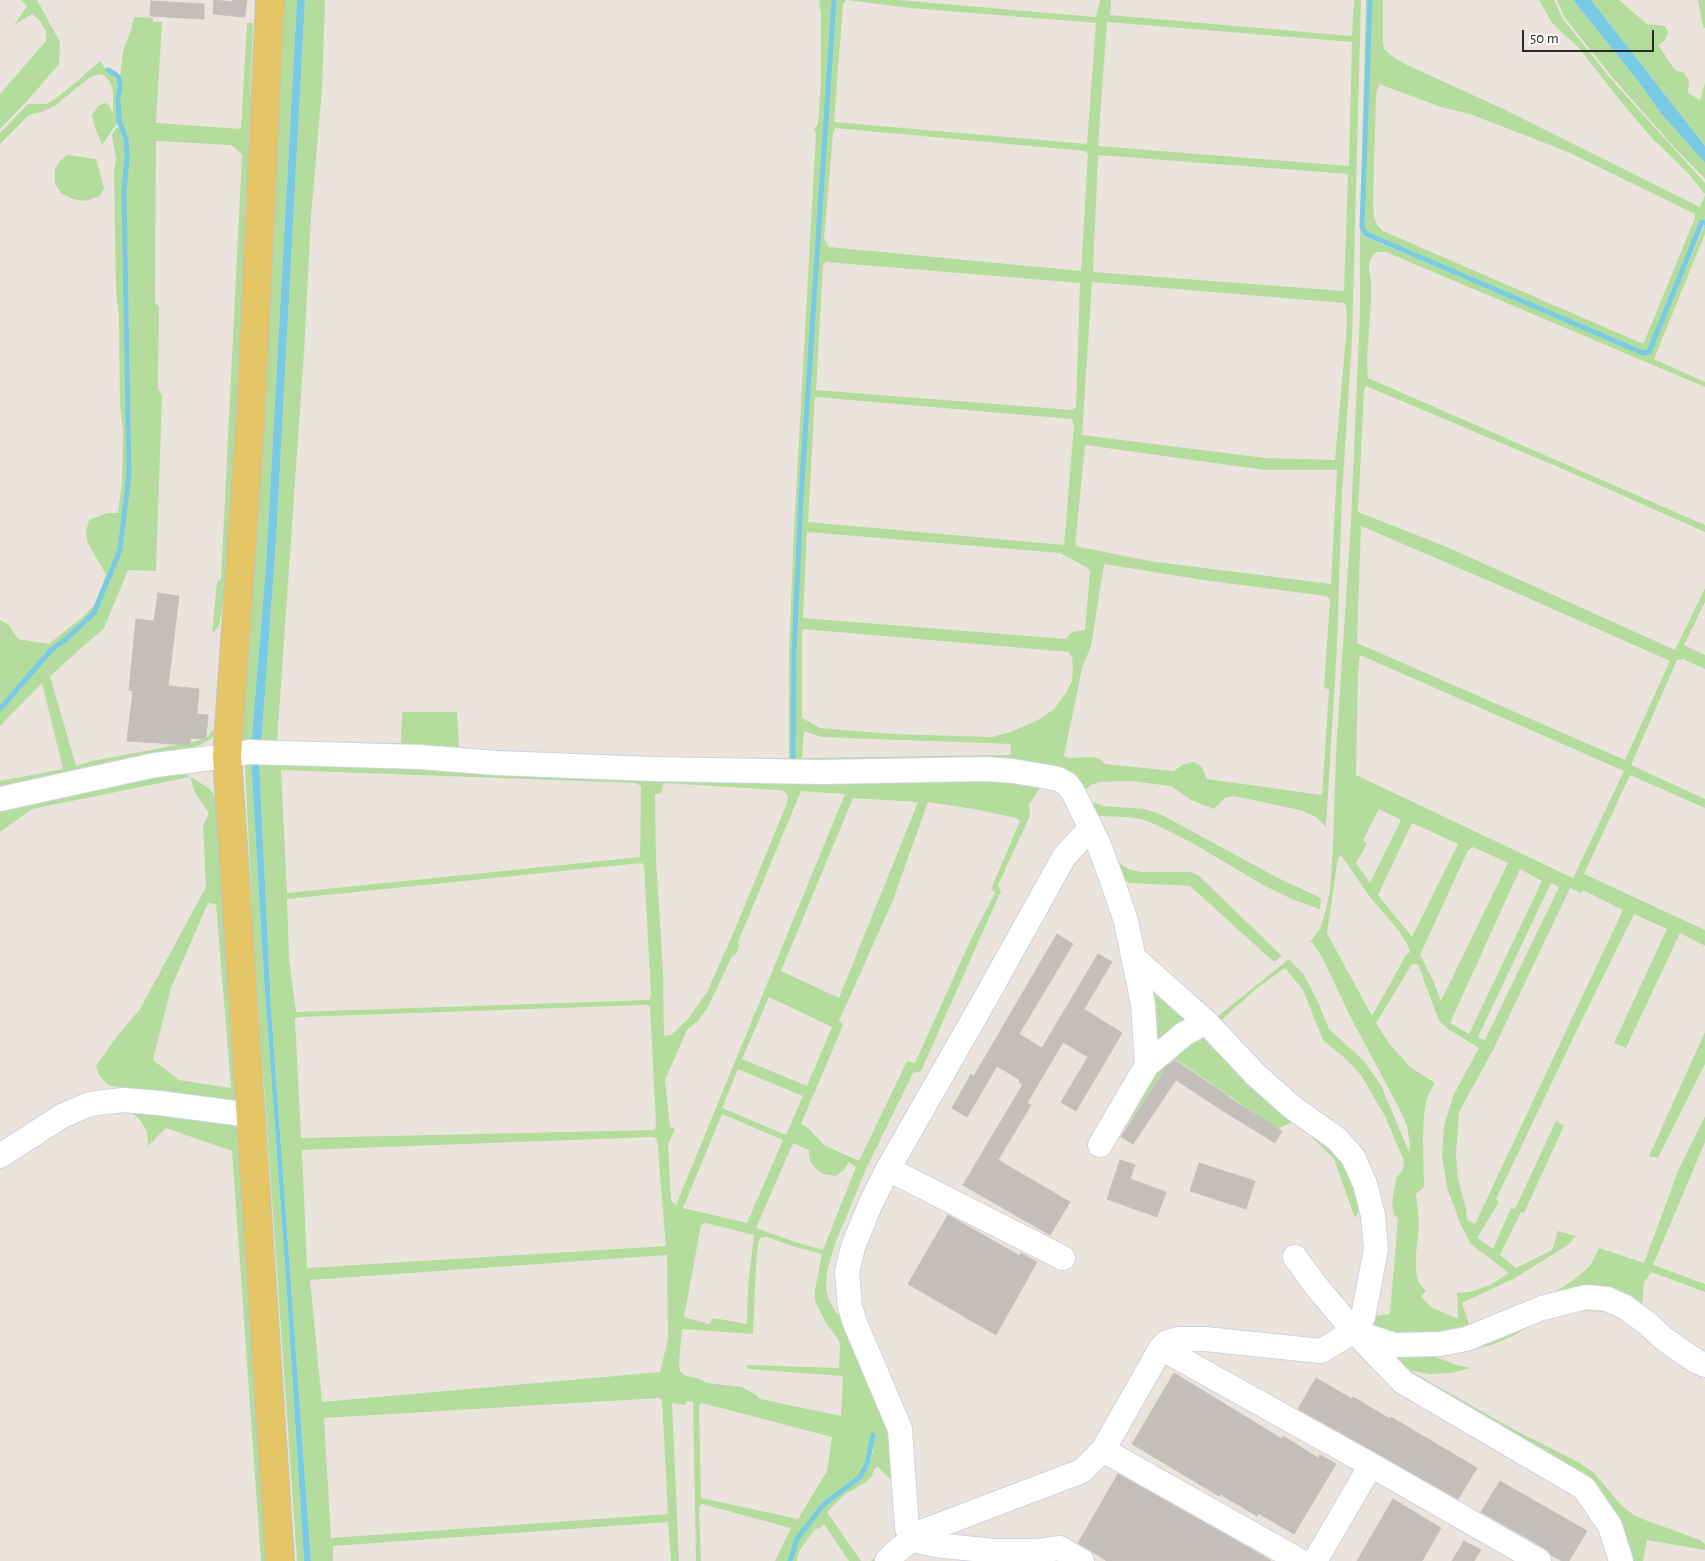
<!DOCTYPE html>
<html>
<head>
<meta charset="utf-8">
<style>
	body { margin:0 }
	#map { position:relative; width:1705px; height:1561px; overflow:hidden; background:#ebe4dd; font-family:"Alegreya Sans",sans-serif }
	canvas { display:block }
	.scale { position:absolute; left:1522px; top:30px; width:132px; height:22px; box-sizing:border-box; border:2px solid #2a2a2a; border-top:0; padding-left:6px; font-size:15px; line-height:18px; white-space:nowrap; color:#2a2a2a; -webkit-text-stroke:4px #fff; paint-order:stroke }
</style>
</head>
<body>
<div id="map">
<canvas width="1705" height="1561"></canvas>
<div class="scale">50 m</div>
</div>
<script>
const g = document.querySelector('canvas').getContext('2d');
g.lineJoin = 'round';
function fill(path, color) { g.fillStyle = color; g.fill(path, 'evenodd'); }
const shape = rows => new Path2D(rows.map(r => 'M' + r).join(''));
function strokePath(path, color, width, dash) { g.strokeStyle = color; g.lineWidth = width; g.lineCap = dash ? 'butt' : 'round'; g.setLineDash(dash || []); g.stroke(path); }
fill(shape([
	[21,0,37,0,60,42,59,64,29,99,0,129,0,94,46,41,46,31,40,21,32,14,14,25,27,6],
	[282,0,297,0,266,565,251,747,242,743,241,732],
	[305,0,325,0,322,89,311,217,304,352,277,742,401,743,402,712,457,712,459,748,588,756,685,759,789,758,789,652,794,529,816,134,814,129,818,124,821,80,821,15,819,2,820,0,832,0,800,496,793,653,793,760,802,496,835,0,846,0,843,4,834,122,1087,144,1096,23,910,8,847,0,898,0,1096,17,1100,0,1111,0,1110,15,1352,36,1354,0,1361,0,1352,340,1342,494,1337,646,1326,827,1316,817,1300,810,1234,796,1225,798,1214,809,1191,800,1171,786,1130,781,1100,782,1090,785,1084,791,1080,785,793,764,261,747,276,541],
	[1107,22,1352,42,1349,166,1098,146],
	[835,128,1085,151,1088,154,1081,271,829,247,824,239,833,134],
	[1098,155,1348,174,1344,291,1093,272],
	[826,262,1080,283,1076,407,1072,410,816,390,823,265],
	[1092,282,1344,303,1346,307,1347,324,1335,460,1265,458,1082,435],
	[815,397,1072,419,1074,425,1064,545,808,522],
	[1085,445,1265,470,1337,470,1331,584,1149,561,1075,546],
	[807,532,1060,553,1088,568,1090,572,1085,630,1072,632,1066,639,803,618],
	[1104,564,1203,580,1326,596,1330,599,1324,687,1329,690,1322,795,1207,779,1201,766,1193,762,1182,765,1174,771,1105,764,1101,760,1094,757,1068,758,1064,756,1082,668,1091,646],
	[803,629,1069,652,1072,658,1073,669,1072,681,1066,693,1054,709,1038,720,1011,732,992,737,893,734,820,728,802,718,802,632],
	[804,731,821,737,1011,744,1010,755,802,758],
	[1366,0,1369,0,1361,227,1362,233,1366,237,1644,355,1649,354,1705,224,1705,234,1654,359,1705,382,1705,387,1386,252,1377,252,1373,255,1370,260,1369,267,1371,282,1371,301,1367,359,1368,378,1705,525,1705,532,1563,469,1366,386,1364,390,1358,512,1447,547,1675,650,1705,588,1705,602,1684,645,1705,655,1705,669,1683,659,1677,660,1631,765,1705,799,1705,808,1630,775,1584,874,1705,930,1705,946,1680,933,1626,1048,1614,1043,1667,929,1634,914,1578,1028,1496,1199,1499,1202,1477,1238,1493,1249,1511,1208,1515,1209,1556,1121,1564,1126,1524,1213,1521,1212,1500,1255,1516,1268,1552,1250,1558,1231,1576,1236,1568,1245,1515,1278,1462,1303,1470,1327,1545,1297,1571,1282,1590,1266,1599,1248,1644,1263,1678,1171,1705,1116,1705,1142,1653,1265,1705,1284,1705,1292,1651,1272,1644,1283,1642,1306,1647,1319,1634,1308,1608,1295,1582,1294,1570,1296,1532,1308,1475,1331,1451,1339,1429,1342,1397,1342,1386,1339,1377,1333,1370,1326,1365,1317,1366,1299,1375,1263,1376,1215,1371,1194,1360,1159,1349,1142,1338,1131,1309,1110,1293,1102,1213,1024,1213,1020,1218,1016,1289,959,1304,975,1317,1000,1329,1029,1364,1061,1381,1085,1409,1152,1410,1144,1407,1126,1399,1108,1350,1016,1322,957,1313,943,1310,942,1320,929,1326,909,1330,890,1333,846,1336,753,1351,521,1360,312,1360,232],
	[1361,526,1510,590,1670,661,1625,760,1357,643],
	[1360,655,1624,771,1573,878,1356,775,1358,673],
	[1379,809,1401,820,1370,883,1356,863,1367,844,1363,840],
	[1412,823,1458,844,1412,937,1378,895],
	[1473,847,1508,863,1441,1001,1433,980,1420,955,1468,850],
	[1341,855,1370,897,1399,931,1407,944,1410,952,1406,955,1372,1016,1327,933,1338,858],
	[1520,869,1542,881,1469,1034,1450,1023],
	[1551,883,1559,887,1485,1040,1478,1037],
	[1570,888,1581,893,1583,890,1623,910,1475,1224,1467,1220,1466,1209,1458,1179,1456,1155,1459,1112,1493,1050],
	[1412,964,1418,964,1439,1021,1448,1029,1479,1048,1453,1096,1444,1126,1442,1155,1447,1188,1461,1225,1471,1244,1509,1273,1490,1285,1470,1292,1457,1293,1458,1319,1431,1307,1421,1296,1426,1291,1419,1283,1416,1272,1416,1255,1419,1224,1416,1194,1424,1187,1423,1135,1424,1115,1427,1098,1435,1083,1410,1067,1388,1042,1376,1023],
	[1285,968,1303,990,1323,1040,1346,1059,1361,1075,1385,1116,1404,1161,1403,1169,1396,1179,1392,1203,1394,1215,1398,1218,1390,1314,1373,1316,1372,1304,1381,1241,1384,1231,1377,1185,1353,1141,1331,1119,1317,1109,1305,1104,1294,1097,1220,1025,1222,1020,1227,1015,1256,989],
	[1372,0,1383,0,1383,45,1385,50,1392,56,1407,65,1501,108,1700,207,1705,195,1705,220,1702,220,1648,351,1643,351,1415,253,1373,237,1367,231,1364,226],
	[1379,84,1441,107,1470,114,1568,152,1695,214,1695,218,1644,342,1641,343,1383,231,1377,225,1374,217,1373,204,1376,95],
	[1539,0,1554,0,1563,19,1610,78,1705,183,1705,194,1688,173,1651,137,1618,98,1579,48,1552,23],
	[1557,0,1573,0,1581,10,1638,81,1659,111,1705,163,1705,179,1673,146,1612,77,1565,18],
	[1591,0,1619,0,1647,24,1665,26,1668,32,1665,40,1658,45,1675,70,1684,73,1689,80,1688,93,1700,100,1705,83,1705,146],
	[1698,0,1705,0,1705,28,1703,27],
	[134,17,153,18,153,22,162,22,156,123,241,129,247,23,253,23,239,396,228,572,219,626,212,634,217,582,221,579,242,154,231,145,156,141,155,302,159,307,158,388,162,396,156,571,128,570,104,628,50,676,76,766,92,761,193,742,208,737,212,730,215,732,212,738,200,745,184,751,0,787,0,781,63,769,42,683,0,726,0,711,52,650,66,640,95,614,121,550,130,474,131,436,126,191,129,158,127,139,120,119,119,99,121,87,120,78,123,51,131,30],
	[100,61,108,72,117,80,116,113,119,124,115,126,102,145,94,125,92,115,98,106,105,103,109,105,113,114,113,91,110,82,105,76,99,74,89,78,56,105,42,112,29,115,0,144,0,133,28,104,46,104,55,99,75,83],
	[121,127,124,139,126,158,123,191,128,436,128,474,119,550,109,576,93,612,65,638,50,648,0,707,0,620,9,625,18,639,49,644,85,615,94,605,106,575,87,541,86,532,89,520,107,513,118,513,122,482,123,431,120,405,119,317,116,291,114,172,116,158,112,135,116,128],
	[67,155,96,159,104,188,100,196,86,201,73,199,61,193,55,184,55,169,59,162],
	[251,759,264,978,286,1278,304,1561,297,1561,252,913,245,764],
	[259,759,921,777,1044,782,1029,805,1030,816,998,885,1001,891,921,1071,913,1073,865,1171,835,1244,827,1271,826,1287,828,1298,836,1313,847,1315,896,1430,901,1540,878,1561,871,1561,893,1540,896,1531,897,1486,878,1467,874,1469,872,1476,865,1483,845,1494,827,1512,861,1561,849,1561,824,1524,820,1528,815,1529,799,1551,797,1561,792,1561,798,1540,825,1506,861,1478,869,1466,873,1451,874,1434,872,1433,870,1451,866,1463,859,1476,823,1504,809,1520,796,1538,789,1561,775,1561,791,1528,702,1504,699,1507,701,1561,696,1561,693,1402,687,1401,686,1404,683,1405,672,1403,679,1561,671,1561,668,1522,333,1546,333,1561,311,1561,271,1009],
	[281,770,636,783,641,786,640,857,287,893],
	[664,783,777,790,784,791,788,796,787,803,733,934,707,992,688,1019,671,1035,664,1036,663,970,656,860,655,794,661,793],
	[801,791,845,794,676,1205,671,1201,668,1145,675,1129,670,1127,665,1080,687,1030,698,1021,708,1007,732,956,735,955,737,952,739,947,738,942],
	[853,798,918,802,839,998,781,971],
	[928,802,974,809,1016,818,1020,821,991,889,995,893,972,937,915,1063,907,1061,859,1161,824,1145,807,1127,801,1124,842,1028,843,1024,839,1021,893,900],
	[641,863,644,865,651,995,649,1000,296,1012,289,959,287,899],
	[769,997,832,1027,807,1086,742,1059],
	[646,1005,650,1006,656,1126,654,1130,301,1138,295,1019,299,1017],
	[738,1069,803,1096,786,1135,722,1108],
	[722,1114,783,1140,747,1223,683,1208],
	[653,1137,657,1139,666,1246,307,1268,302,1150],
	[793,1143,809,1150,809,1156,811,1162,815,1168,823,1174,836,1176,844,1170,849,1162,856,1167,823,1250,798,1243,756,1228],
	[706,1223,754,1235,748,1286,747,1324,713,1318,709,1324,684,1317,701,1225],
	[767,1237,795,1247,822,1254,815,1290,815,1301,826,1323,838,1339,840,1345,839,1368,747,1365,748,1369,843,1376,841,1416,760,1399,756,1395,742,1387,707,1383,700,1379,686,1376,680,1371,679,1362,682,1329,753,1334,756,1264,758,1245,760,1238],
	[667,1255,668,1339,660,1372,322,1402,310,1280],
	[659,1398,662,1400,668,1514,331,1538,324,1418],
	[702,1403,832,1437,827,1471,798,1519,701,1498,699,1405],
	[179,770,199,782,210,789,217,800,239,1109,108,1085,99,1075,96,1066,115,1039,140,1009,206,887,203,826,209,813,195,793,190,777,32,809,0,832,0,805],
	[208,903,216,904,231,1088,179,1080,153,1060,171,988],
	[1090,801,1103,806,1145,809,1162,815,1276,877,1321,898,1320,909,1294,900,1263,885,1196,845,1157,825,1141,819,1126,817,1097,816],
	[1113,859,1128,869,1141,872,1191,872,1198,875,1282,956,1274,962,1190,886,1130,883,1120,878],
	[1142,968,1191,1017,1159,1048],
	[1203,1030,1334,1144,1364,1201,1355,1218,1334,1159,1295,1121,1277,1129,1173,1057,1120,1136,1116,1133,1153,1069],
	[1705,1032,1705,1064,1658,1158,1649,1156],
	[116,1104,231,1124,235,1126,240,1132,266,1561,261,1561,232,1151,166,1128,148,1146,147,1132,139,1118],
	[1596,1302,1644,1333,1607,1312,1584,1311,1563,1313,1536,1322,1513,1336,1492,1345,1436,1357,1456,1365,1471,1368,1450,1373,1429,1374,1409,1370,1513,1429,1580,1463,1594,1473,1622,1506,1634,1515,1645,1520,1700,1540,1705,1544,1705,1550,1647,1540,1643,1561,1627,1561,1611,1513,1403,1378,1379,1344]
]), '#b4dd9d');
fill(shape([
	[297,0,305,0,276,541,261,747,251,747,266,565],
	[1573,0,1591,0,1705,146,1705,163,1659,111,1638,81],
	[251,759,259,759,271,1009,311,1561,304,1561,286,1278,264,978]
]), '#78cae5');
strokePath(shape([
	[1370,0,1362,227,1366,234,1643,353,1649,352,1702,222,1705,223],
	[0,709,51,650,66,639,94,613,120,550,129,474,124,191,127,158,126,139,119,120,118,99,120,87,119,78,115,74,108,70],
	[793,758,794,653,801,496,834,0],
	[790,1561,797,1539,823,1505,860,1477,867,1464,873,1435]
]), '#78cae5', 5);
const building = shape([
	[214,0,233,2,233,0,247,0,245,17,213,14,214,0],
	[151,1,204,4,204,19,150,16,151,1],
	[158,593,179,596,168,686,199,689,197,714,208,715,206,739,191,738,190,745,127,741,133,691,129,690,136,619,154,621,158,593],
	[1057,934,1073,944,1019,1034,1042,1048,1098,954,1112,962,1084,1009,1122,1033,1076,1111,1061,1102,1088,1057,1063,1042,1027,1103,1031,1105,998,1160,1070,1202,1050,1235,963,1185,1023,1084,1019,1082,1020,1080,997,1066,967,1117,952,1108,971,1074,974,1076,1057,934],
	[1175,1060,1228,1096,1228,1097,1282,1131,1275,1143,1220,1109,1176,1080,1133,1144,1121,1137,1167,1066,1175,1060],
	[1120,1160,1135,1165,1130,1179,1166,1192,1157,1217,1107,1199,1120,1160],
	[1199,1163,1255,1181,1246,1209,1190,1191,1199,1163],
	[948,1215,1020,1256,1021,1253,1037,1262,996,1335,908,1284,948,1215],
	[1174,1373,1282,1439,1283,1436,1318,1458,1320,1455,1336,1464,1294,1534,1258,1513,1257,1516,1220,1494,1219,1496,1132,1444,1174,1373],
	[1316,1378,1352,1399,1353,1397,1390,1419,1391,1417,1477,1468,1458,1499,1298,1409,1316,1378],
	[1118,1474,1253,1550,1271,1561,1107,1561,1078,1543,1118,1474],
	[1500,1481,1587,1531,1569,1561,1562,1561,1551,1555,1546,1549,1481,1512,1500,1481],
	[1393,1499,1441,1528,1422,1561,1357,1561,1393,1499],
	[1464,1541,1481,1550,1474,1561,1452,1561,1464,1541]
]);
fill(building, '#c3beb9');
strokePath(building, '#c6c0b7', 1);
const minor = shape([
	[0,799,155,765,227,756,248,752,420,757,497,763,653,769,821,772,986,769,1013,771,1043,776,1058,779,1067,784,1073,792,1099,845,1113,883,1126,921,1143,1004,1147,1065,1184,1034,1206,1022],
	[1100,1145,1147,1065],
	[0,1156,62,1116,90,1104,123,1100,159,1103,251,1115],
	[888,1169,1063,1258],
	[1295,1257,1316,1286,1354,1331,1403,1382,1584,1488,1610,1526,1621,1561],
	[1358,1333,1394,1345,1440,1344,1466,1339,1542,1308,1586,1297,1607,1299,1625,1307,1647,1323,1664,1339,1696,1361,1705,1365],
	[1161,1348,1371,1465,1539,1561],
	[1103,1450,1300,1561],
	[887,1561,899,1549,924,1531,1082,1471,1103,1450,1161,1348,1167,1342,1178,1339,1205,1339,1321,1351,1354,1331,1363,1317,1376,1249,1373,1215,1365,1184,1353,1157,1337,1139,1292,1107,1256,1075,1206,1022,1133,957],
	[1082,1561,1060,1548,1038,1551,993,1551,936,1545,912,1540,907,1528,900,1429,855,1323,850,1307,847,1272,853,1247,870,1205,888,1169,985,999,1064,857,1082,837,1091,830],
	[1315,1561,1371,1465]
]);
const major = shape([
	[270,0,251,412,227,756,280,1561]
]);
strokePath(minor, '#cfd2dd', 26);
strokePath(major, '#c3c3c3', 30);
strokePath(minor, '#fff', 24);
strokePath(major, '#e5c667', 28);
</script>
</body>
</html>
